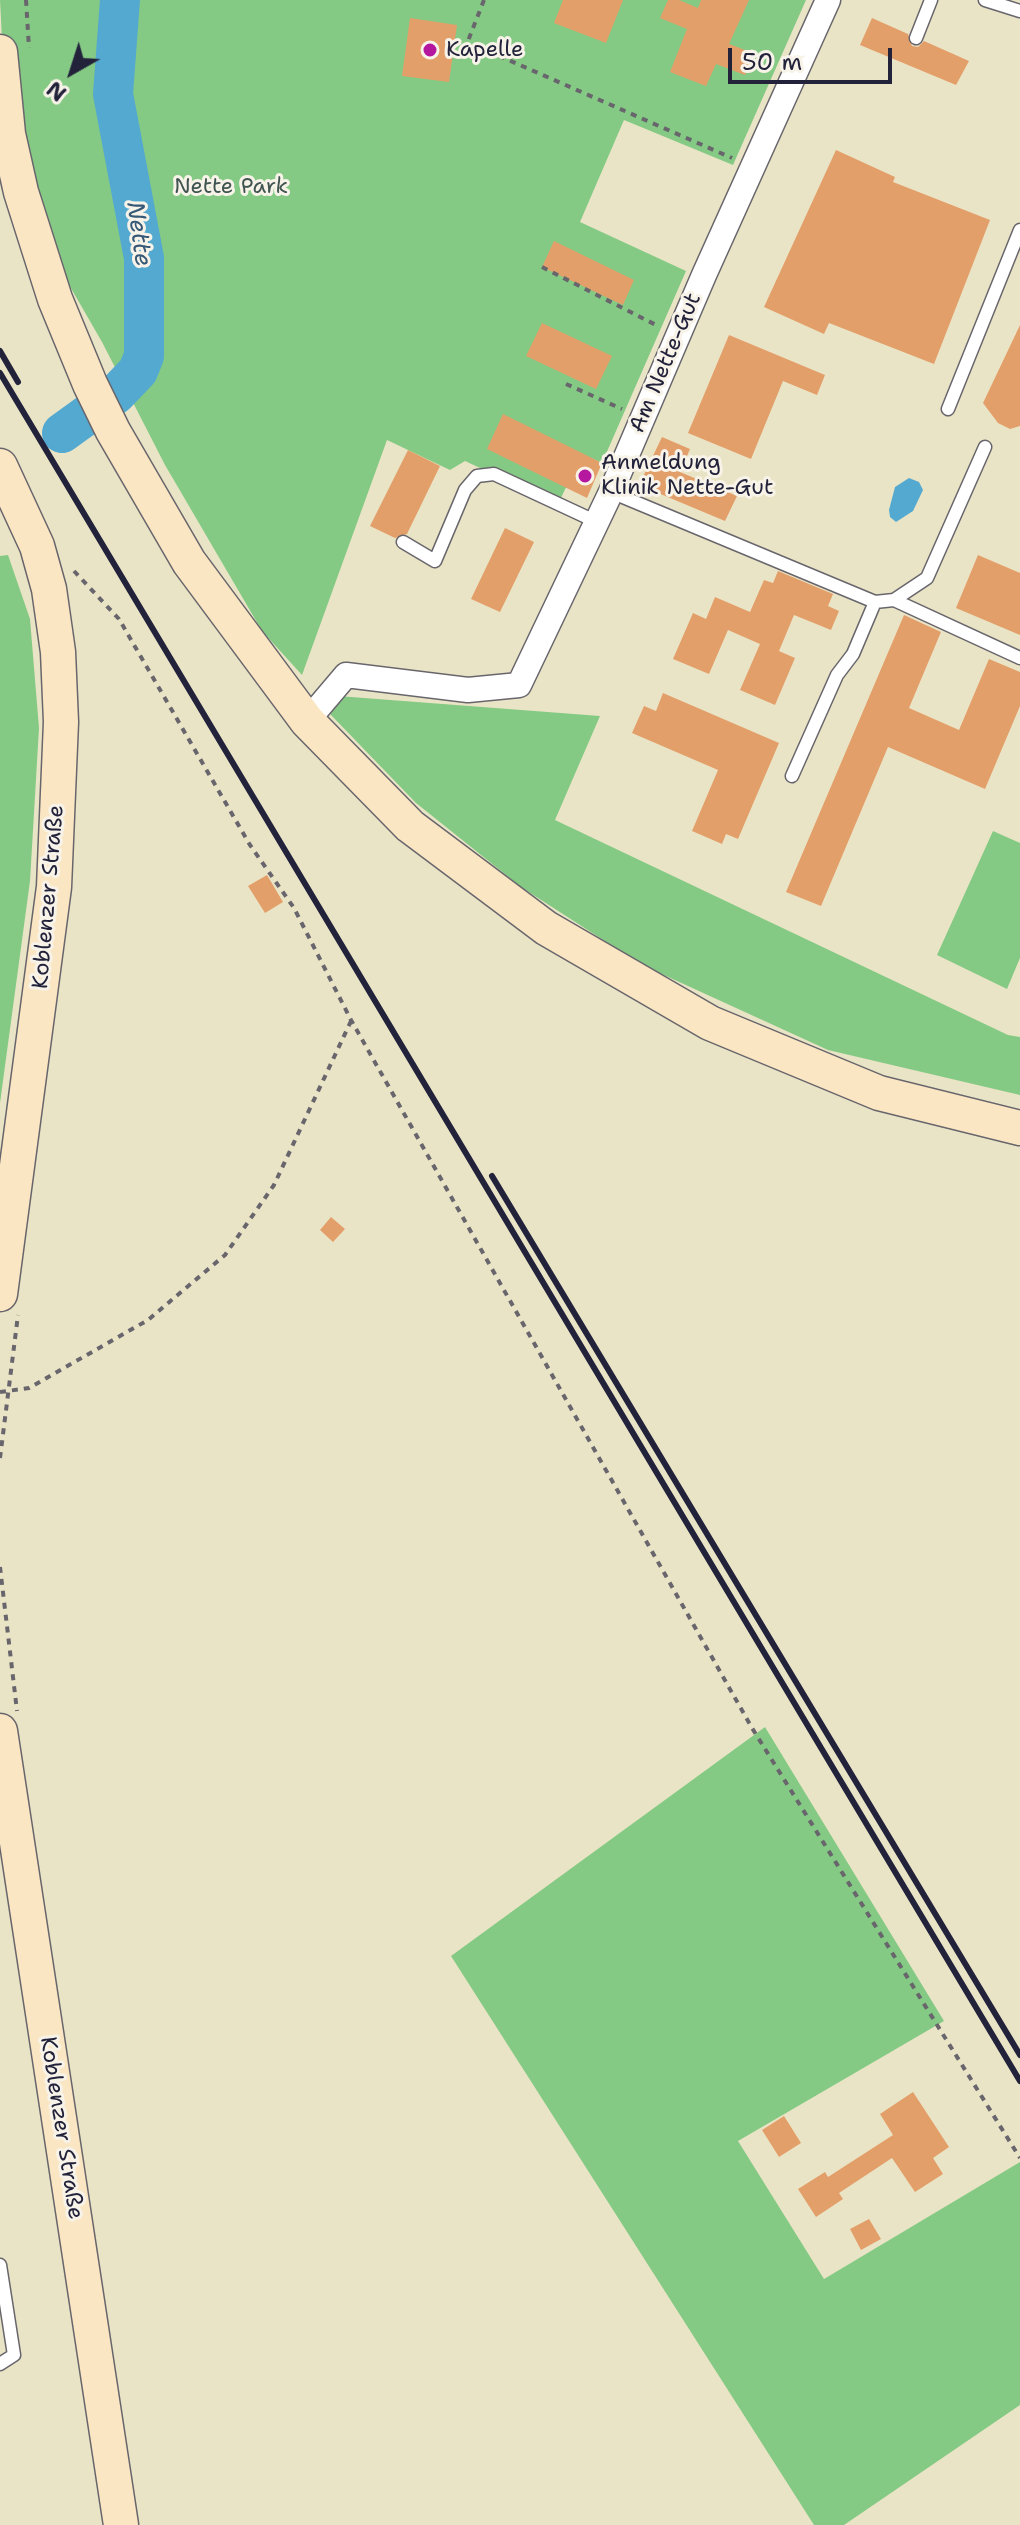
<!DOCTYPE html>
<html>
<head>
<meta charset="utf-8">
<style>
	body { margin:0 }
	#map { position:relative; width:1020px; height:2525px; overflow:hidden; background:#eae4c6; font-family:"Shantell Sans",sans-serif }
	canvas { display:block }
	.north { position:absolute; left:32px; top:32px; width:80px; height:80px; -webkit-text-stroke:6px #f7f3e8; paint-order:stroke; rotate:219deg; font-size:22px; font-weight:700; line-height:32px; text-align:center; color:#22223b }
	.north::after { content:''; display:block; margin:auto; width:28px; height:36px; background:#22223b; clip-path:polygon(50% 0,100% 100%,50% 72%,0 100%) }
	.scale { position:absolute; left:728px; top:48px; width:164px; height:36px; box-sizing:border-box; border:4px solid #22223b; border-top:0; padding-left:10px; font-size:24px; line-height:28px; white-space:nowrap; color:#22223b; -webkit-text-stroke:6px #f7f3e8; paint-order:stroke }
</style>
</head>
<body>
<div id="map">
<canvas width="1020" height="2525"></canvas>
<div class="north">N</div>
<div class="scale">50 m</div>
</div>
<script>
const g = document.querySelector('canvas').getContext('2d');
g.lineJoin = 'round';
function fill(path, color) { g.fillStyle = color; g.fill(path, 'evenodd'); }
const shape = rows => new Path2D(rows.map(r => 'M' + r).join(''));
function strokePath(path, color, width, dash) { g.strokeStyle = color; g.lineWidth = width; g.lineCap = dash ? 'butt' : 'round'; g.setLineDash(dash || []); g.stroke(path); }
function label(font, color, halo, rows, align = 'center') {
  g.font = font + ' "Shantell Sans",sans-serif'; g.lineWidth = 6; g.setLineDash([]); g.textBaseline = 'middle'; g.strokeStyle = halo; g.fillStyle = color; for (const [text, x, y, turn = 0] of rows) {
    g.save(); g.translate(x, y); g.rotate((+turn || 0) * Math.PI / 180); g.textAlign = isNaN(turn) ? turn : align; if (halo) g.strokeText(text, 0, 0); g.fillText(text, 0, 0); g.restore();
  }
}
fill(shape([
	[0,0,806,0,733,165,624,120,580,222,686,271,602,463,582,454,558,504,465,461,450,470,387,440,302,675,262,631,165,465,102,342,38,231,5,98],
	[8,555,30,619,39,728,30,881,0,1103,0,556],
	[338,696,600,716,555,820,1008,1035,1020,1037,1020,1095,828,1050,642,965,521,887,416,803,330,714],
	[993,831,1020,843,1020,958,1007,989,937,955],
	[765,1727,944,2021,738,2141,824,2279,1020,2162,1020,2405,844,2525,814,2525,451,1956]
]), '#85ca84');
fill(shape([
	[909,478,919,482,923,490,913,511,896,522,890,517,889,510,895,487]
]), '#54a9d0');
strokePath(shape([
	[62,433,116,394,138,371,144,356,144,258,113,94,120,0]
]), '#54a9d0', 40);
fill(shape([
	[563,0,623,0,606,43,554,23],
	[668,0,679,0,698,8,701,0,749,0,729,44,753,53,745,75,716,64,706,86,670,72,687,29,660,18],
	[410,18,457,25,449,82,402,76],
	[872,18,908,34,912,46,918,47,924,41,969,61,956,85,860,45],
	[836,150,895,177,893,182,990,220,934,364,829,323,824,334,764,307],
	[554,241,634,280,623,305,542,267],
	[542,323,612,356,596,389,526,356],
	[1020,325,1020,426,1010,429,998,423,983,403],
	[729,335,825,375,817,395,783,381,751,459,688,433],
	[503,414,602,463,587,498,487,449],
	[662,437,690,449,680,472,737,496,725,521,639,485],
	[408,450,440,466,407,534,395,538,370,526],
	[505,528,534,542,500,612,471,599],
	[978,555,1020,573,1020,635,956,608],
	[778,571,833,594,828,606,839,611,831,630,794,615,779,651,795,658,775,705,740,690,760,644,728,630,709,674,673,659,693,613,706,619,715,597,750,612,764,580,773,583],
	[904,615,941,632,909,708,959,730,989,659,1020,672,1020,706,985,789,888,747,821,906,786,892],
	[663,693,779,743,738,839,726,834,722,844,692,831,718,770,632,733,644,706,656,711],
	[267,875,283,902,265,913,248,886],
	[331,1217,345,1229,333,1242,320,1230],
	[913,2092,949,2147,933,2158,943,2174,915,2192,892,2158,839,2193,843,2199,816,2217,798,2189,825,2172,828,2177,893,2135,880,2114],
	[784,2116,801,2143,779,2157,762,2130],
	[869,2219,881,2239,861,2250,850,2229]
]), '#e39f69');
const lane = shape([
	[985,0,1020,11],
	[916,38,931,0],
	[948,409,1020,230],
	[611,492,875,602,894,600,1020,658],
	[403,542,435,561,465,490,477,476,494,474,597,522],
	[894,600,927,578,985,447],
	[792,776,837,675,853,654,875,602],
	[0,2265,14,2355,0,2364]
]);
const street = shape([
	[307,721,346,675,468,690,519,685,611,492,704,275,828,0]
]);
const secondary = shape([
	[0,52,8,134,21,192,55,299,90,384,113,431,189,562,307,721,410,826,546,928,710,1023,879,1093,1020,1128],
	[0,466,37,546,49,589,58,652,61,722,54,887,0,1294],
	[0,1731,121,2525]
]);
strokePath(lane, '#68666c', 15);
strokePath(street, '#68666c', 27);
strokePath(secondary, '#68666c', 37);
strokePath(shape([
	[26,0,29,48],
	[484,0,466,46,488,51,732,158],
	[542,267,658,326],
	[566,384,622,409],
	[74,571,119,619,250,845,294,908,351,1020,752,1728,1020,2158],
	[0,1392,29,1388,148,1320,225,1255,274,1185,351,1021],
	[0,1458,18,1315],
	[0,1567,17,1711]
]), '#68666c', 4, [6, 6]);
strokePath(lane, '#fff', 12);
strokePath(street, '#fff', 24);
strokePath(secondary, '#fbe6c3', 34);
strokePath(shape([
	[0,351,18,382],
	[0,373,1020,2081],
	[492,1176,1020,2055]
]), '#22223b', 6);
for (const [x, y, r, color] of [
	[430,50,8,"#b5179e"],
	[585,476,8,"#b5179e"]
]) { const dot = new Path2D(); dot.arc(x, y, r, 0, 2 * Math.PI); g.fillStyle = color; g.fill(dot); strokePath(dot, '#f7f3e8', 3); }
label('22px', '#22223b', '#f7f3e8', [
	["Kapelle",446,50],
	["Anmeldung",601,463],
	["Klinik Nette-Gut",601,488]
], 'left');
label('22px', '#405451', '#f7f3e8', [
	["Nette Park",231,187]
]);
label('22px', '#22223b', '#f7f3e8', [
	["Am Nette-Gut",666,363,-67],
	["Koblenzer Straße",49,897,-85],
	["Koblenzer Straße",61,2128,81]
]);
label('italic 24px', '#365877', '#f7f3e8', [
	["Nette",138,234,82]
]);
</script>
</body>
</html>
